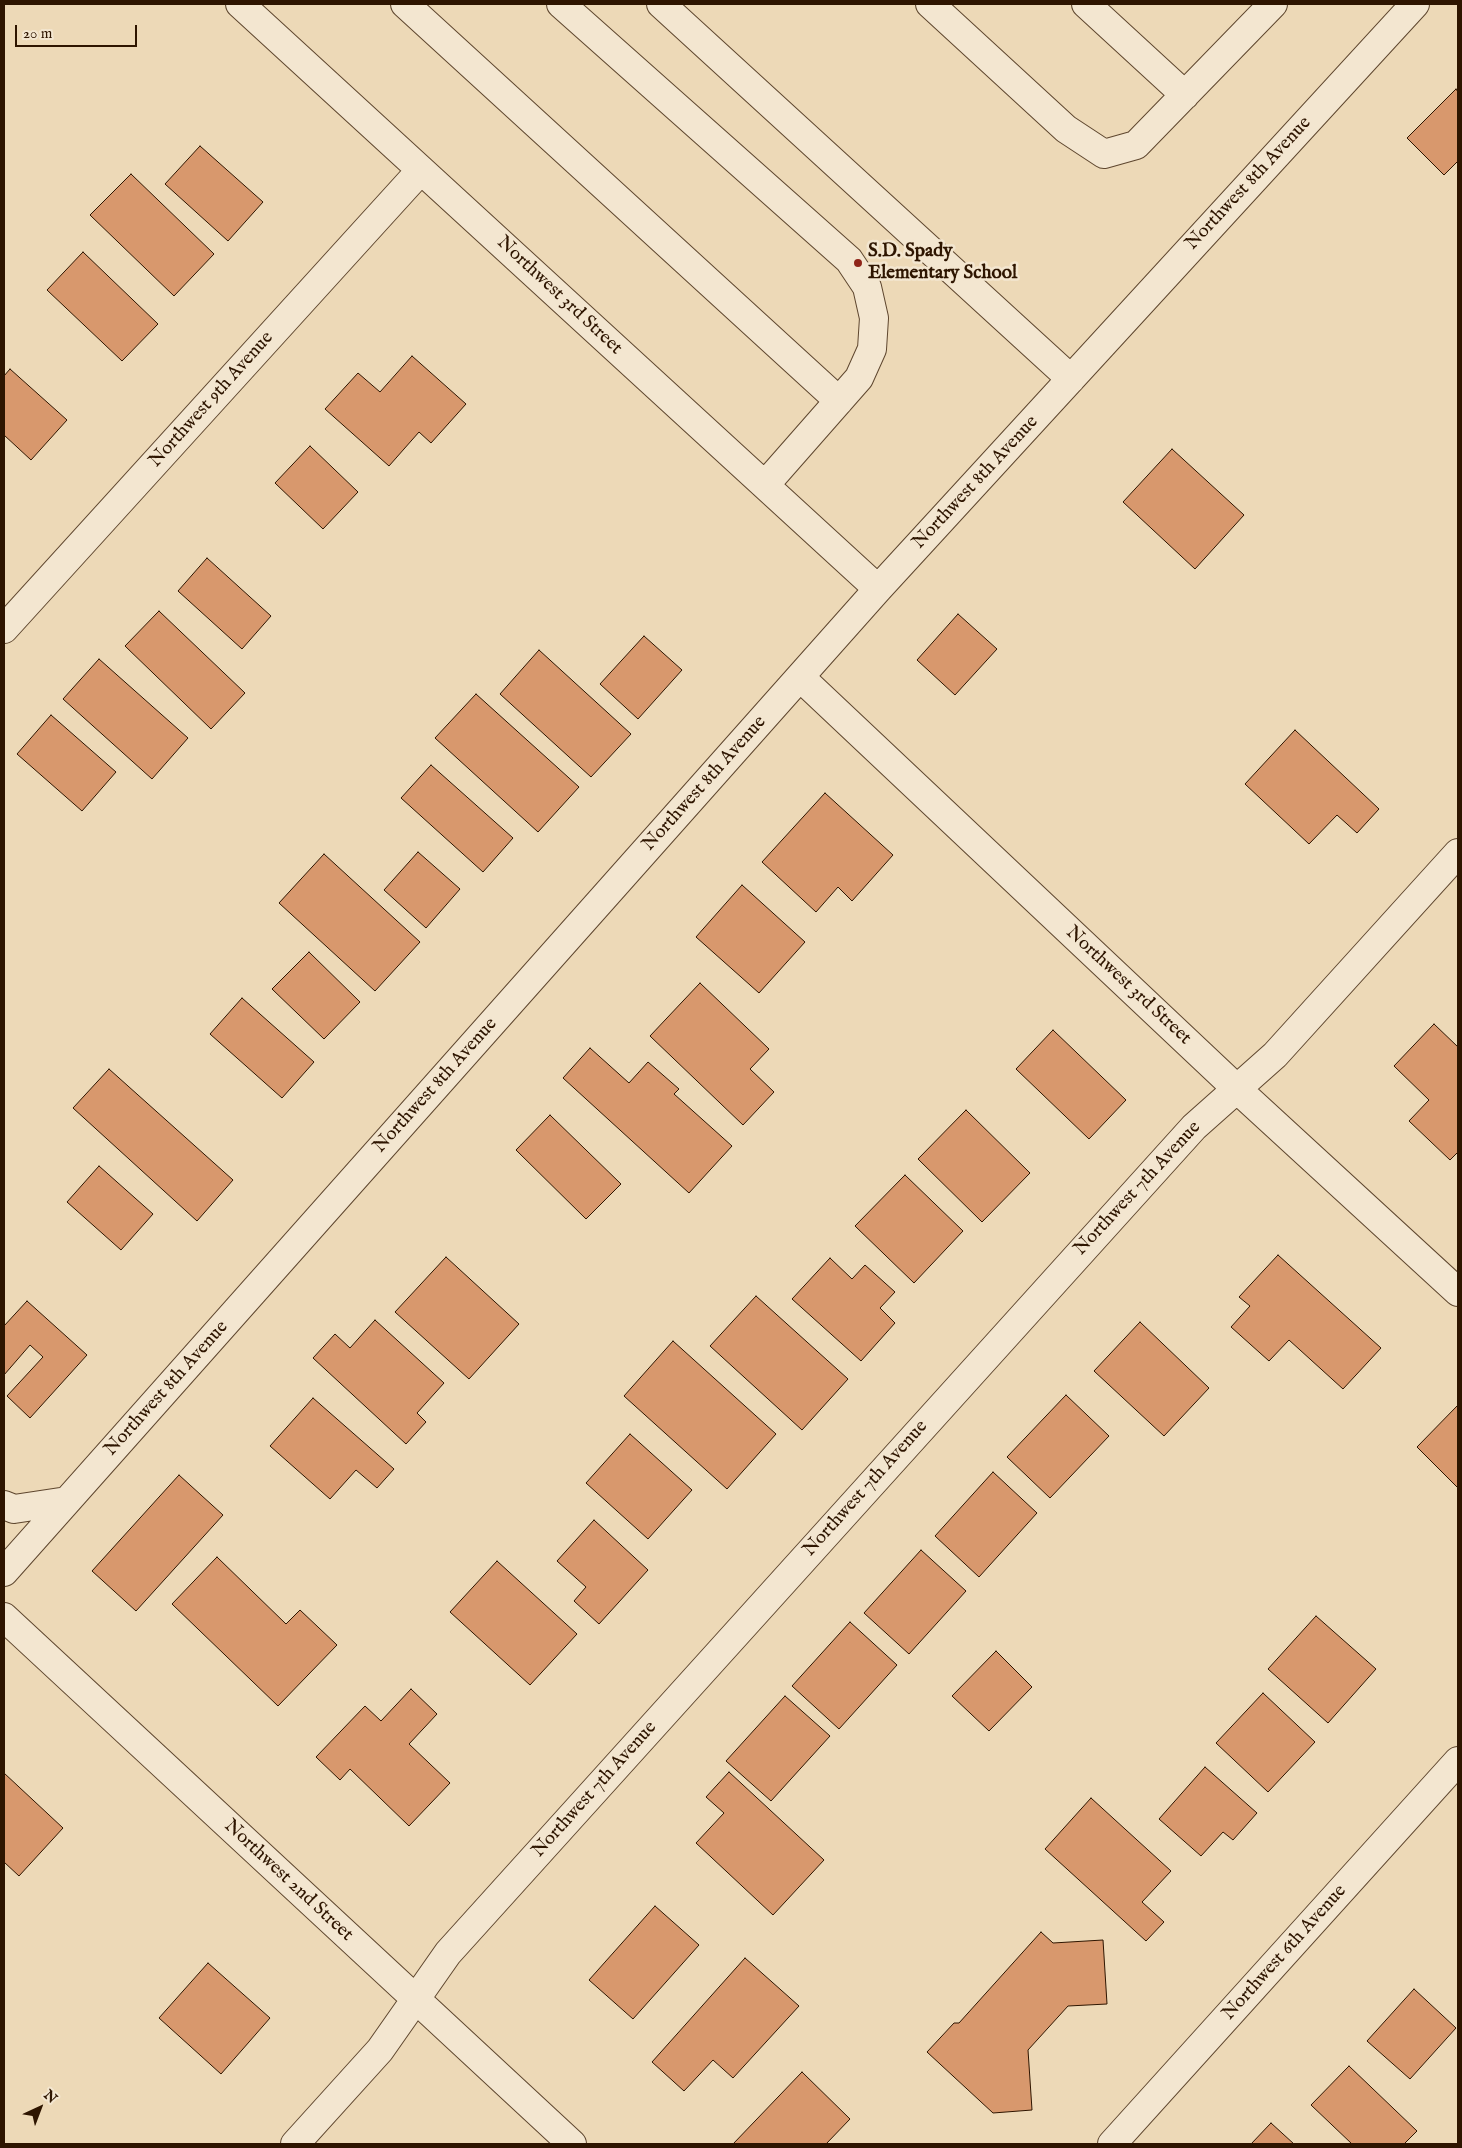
<!DOCTYPE html>
<html>
<head>
<meta charset="utf-8">
<style>
	body { margin:0 }
	#map { position:relative; width:1462px; height:2148px; overflow:hidden; background:#edd9b7; font-family:"IM FELL English",serif }
	canvas { display:block }
	.frame { position:absolute; inset:0; border:5px solid #2e1500; pointer-events:none }
	.north { position:absolute; left:15px; top:2083px; width:50px; height:50px; -webkit-text-stroke:4px #f3e6d0; paint-order:stroke; rotate:43deg; font-size:14px; font-weight:700; line-height:20px; text-align:center; color:#2e1500 }
	.north::after { content:''; display:block; margin:auto; width:18px; height:22px; background:#2e1500; clip-path:polygon(50% 0,100% 100%,50% 72%,0 100%) }
	.scale { position:absolute; left:15px; top:25px; width:122px; height:22px; box-sizing:border-box; border:2px solid #2e1500; border-top:0; padding-left:6px; font-size:15px; line-height:18px; white-space:nowrap; color:#2e1500; -webkit-text-stroke:4px #f3e6d0; paint-order:stroke }
</style>
</head>
<body>
<div id="map">
<canvas width="1462" height="2148"></canvas>
<div class="frame"></div>
<div class="north">N</div>
<div class="scale">20 m</div>
</div>
<script>
const g = document.querySelector('canvas').getContext('2d');
g.lineJoin = 'round';
function fill(path, color) { g.fillStyle = color; g.fill(path, 'evenodd'); }
const shape = rows => new Path2D(rows.map(r => 'M' + r).join(''));
function strokePath(path, color, width, dash) { g.strokeStyle = color; g.lineWidth = width; g.lineCap = dash ? 'butt' : 'round'; g.setLineDash(dash || []); g.stroke(path); }
function label(font, color, halo, rows, align = 'center') {
  g.font = font + ' "IM FELL English",serif'; g.lineWidth = 5; g.setLineDash([]); g.textBaseline = 'middle'; g.strokeStyle = halo; g.fillStyle = color; for (const [text, x, y, turn = 0] of rows) {
    g.save(); g.translate(x, y); g.rotate((+turn || 0) * Math.PI / 180); g.textAlign = isNaN(turn) ? turn : align; if (halo) g.strokeText(text, 0, 0); g.fillText(text, 0, 0); g.restore();
  }
}
const building = shape([
	[1456,89,1458,92,1458,161,1444,175,1407,138,1456,89],
	[200,146,263,202,228,241,165,184,200,146],
	[131,174,214,254,174,296,90,215,131,174],
	[83,252,158,324,122,361,47,290,83,252],
	[412,356,466,404,431,443,419,432,389,466,325,409,358,373,380,392,412,356],
	[10,369,67,420,31,460,4,435,4,376,10,369],
	[310,446,358,492,323,529,275,483,310,446],
	[1172,449,1244,515,1195,569,1123,502,1172,449],
	[207,558,271,616,242,649,178,591,207,558],
	[159,611,245,693,211,729,125,646,159,611],
	[958,614,997,649,955,695,917,660,958,614],
	[644,636,682,670,638,719,600,684,644,636],
	[539,650,631,734,591,777,500,694,539,650],
	[99,659,188,738,152,779,63,699,99,659],
	[476,694,579,787,538,832,435,738,476,694],
	[51,715,116,772,82,811,17,754,51,715],
	[1295,730,1379,809,1357,833,1337,815,1309,844,1245,784,1295,730],
	[431,765,513,838,483,872,401,798,431,765],
	[825,793,893,855,852,901,838,887,816,912,762,862,825,793],
	[418,852,460,889,426,928,384,890,418,852],
	[324,854,420,942,375,991,279,903,324,854],
	[742,885,805,942,759,993,696,937,742,885],
	[309,952,360,1002,324,1039,272,989,309,952],
	[700,983,769,1049,750,1069,774,1092,743,1125,650,1036,700,983],
	[242,998,314,1062,282,1098,210,1034,242,998],
	[1434,1024,1458,1047,1458,1152,1450,1160,1409,1121,1429,1100,1394,1066,1434,1024],
	[1053,1030,1126,1100,1089,1139,1016,1069,1053,1030],
	[590,1048,629,1083,648,1062,679,1089,674,1094,732,1146,689,1193,563,1078,590,1048],
	[109,1069,233,1180,197,1221,73,1108,109,1069],
	[966,1110,1030,1173,982,1222,918,1159,966,1110],
	[550,1115,621,1184,586,1219,516,1150,550,1115],
	[99,1166,153,1214,121,1250,67,1202,99,1166],
	[905,1175,963,1231,914,1283,855,1226,905,1175],
	[1278,1255,1381,1348,1343,1389,1289,1340,1269,1361,1231,1327,1250,1306,1239,1297,1278,1255],
	[446,1257,519,1324,469,1379,395,1312,446,1257],
	[830,1258,852,1279,865,1265,895,1292,880,1308,895,1323,861,1361,792,1299,830,1258],
	[756,1296,848,1379,802,1430,710,1346,756,1296],
	[27,1301,87,1355,30,1418,7,1396,43,1357,30,1345,4,1375,4,1326,27,1301],
	[375,1320,444,1383,417,1413,426,1422,406,1444,313,1358,335,1334,350,1348,375,1320],
	[1140,1322,1209,1388,1164,1436,1094,1371,1140,1322],
	[673,1341,776,1434,727,1489,624,1396,673,1341],
	[1066,1395,1109,1436,1050,1498,1007,1457,1066,1395],
	[313,1398,394,1469,377,1488,356,1470,330,1499,270,1446,313,1398],
	[1458,1405,1458,1488,1417,1447,1458,1405],
	[630,1434,692,1490,648,1539,586,1483,630,1434],
	[993,1472,1037,1513,979,1577,935,1536,993,1472],
	[179,1475,223,1515,136,1611,92,1571,179,1475],
	[594,1520,648,1570,599,1624,574,1601,586,1587,557,1561,594,1520],
	[921,1550,966,1591,909,1654,864,1613,921,1550],
	[217,1557,286,1624,300,1610,337,1645,278,1706,172,1604,217,1557],
	[497,1561,577,1634,530,1685,450,1612,497,1561],
	[1316,1616,1376,1669,1328,1723,1268,1669,1316,1616],
	[850,1622,897,1665,839,1729,792,1686,850,1622],
	[996,1651,1032,1687,989,1731,952,1696,996,1651],
	[411,1689,437,1714,409,1744,450,1783,409,1826,350,1769,340,1780,316,1757,365,1706,381,1721,411,1689],
	[1263,1693,1315,1742,1268,1792,1216,1743,1263,1693],
	[785,1696,830,1736,771,1801,726,1761,785,1696],
	[1205,1767,1257,1813,1233,1840,1223,1832,1201,1856,1159,1819,1205,1767],
	[729,1772,824,1860,773,1915,696,1843,724,1813,706,1797,729,1772],
	[4,1773,63,1828,19,1876,4,1862,4,1773],
	[1091,1798,1171,1871,1142,1902,1164,1922,1146,1941,1045,1849,1091,1798],
	[655,1906,699,1945,633,2019,589,1980,655,1906],
	[1041,1932,1053,1943,1103,1940,1107,2004,1068,2006,1028,2050,1032,2110,993,2113,927,2052,954,2023,959,2023,1041,1932],
	[745,1958,799,2006,733,2078,713,2060,684,2091,652,2062,745,1958],
	[208,1963,270,2018,221,2074,159,2018,208,1963],
	[1414,1989,1456,2028,1410,2079,1367,2041,1414,1989],
	[1349,2066,1417,2131,1404,2144,1352,2144,1311,2105,1349,2066],
	[802,2072,850,2119,826,2144,733,2144,802,2072],
	[1271,2123,1294,2144,1251,2144,1271,2123]
]);
fill(building, '#d8986d');
strokePath(building, '#2e1500', 1);
const minor = shape([
	[240,4,878,589],
	[405,4,839,401],
	[561,4,849,260,867,287,874,318,872,349,859,378,765,485],
	[661,4,1071,379],
	[930,4,1066,129,1104,154,1136,145,1273,4],
	[1086,4,1185,95],
	[4,629,421,170],
	[800,677,1237,1089,1458,1292],
	[4,1505,14,1509,67,1501],
	[4,1572,878,589,1415,4],
	[4,1617,572,2144],
	[295,2144,380,2050,448,1953,1194,1127,1275,1055,1458,853],
	[1112,2144,1458,1761]
]);
strokePath(minor, '#5e462e', 30);
strokePath(minor, '#f3e6d0', 28);
for (const [x, y, r, color] of [
	[858,263,5,"#8f2418"]
]) { const dot = new Path2D(); dot.arc(x, y, r, 0, 2 * Math.PI); g.fillStyle = color; g.fill(dot); strokePath(dot, '#f3e6d0', 2); }
label('19px', '#2e1500', '#f3e6d0', [
	["Northwest 8th Avenue",1249,184,-47],
	["Northwest 3rd Street",559,296,43],
	["Northwest 9th Avenue",212,400,-48],
	["Northwest 8th Avenue",976,483,-47],
	["Northwest 8th Avenue",705,784,-48],
	["Northwest 3rd Street",1128,986,43],
	["Northwest 8th Avenue",436,1086,-48],
	["Northwest 7th Avenue",1138,1189,-47],
	["Northwest 8th Avenue",167,1389,-48],
	["Northwest 7th Avenue",866,1489,-48],
	["Northwest 7th Avenue",595,1790,-48],
	["Northwest 2nd Street",288,1881,43],
	["Northwest 6th Avenue",1285,1953,-48]
]);
label('bold 19px', '#2e1500', '#f3e6d0', [
	["S.D. Spady",868,252],
	["Elementary School",868,274]
], 'left');
</script>
</body>
</html>
